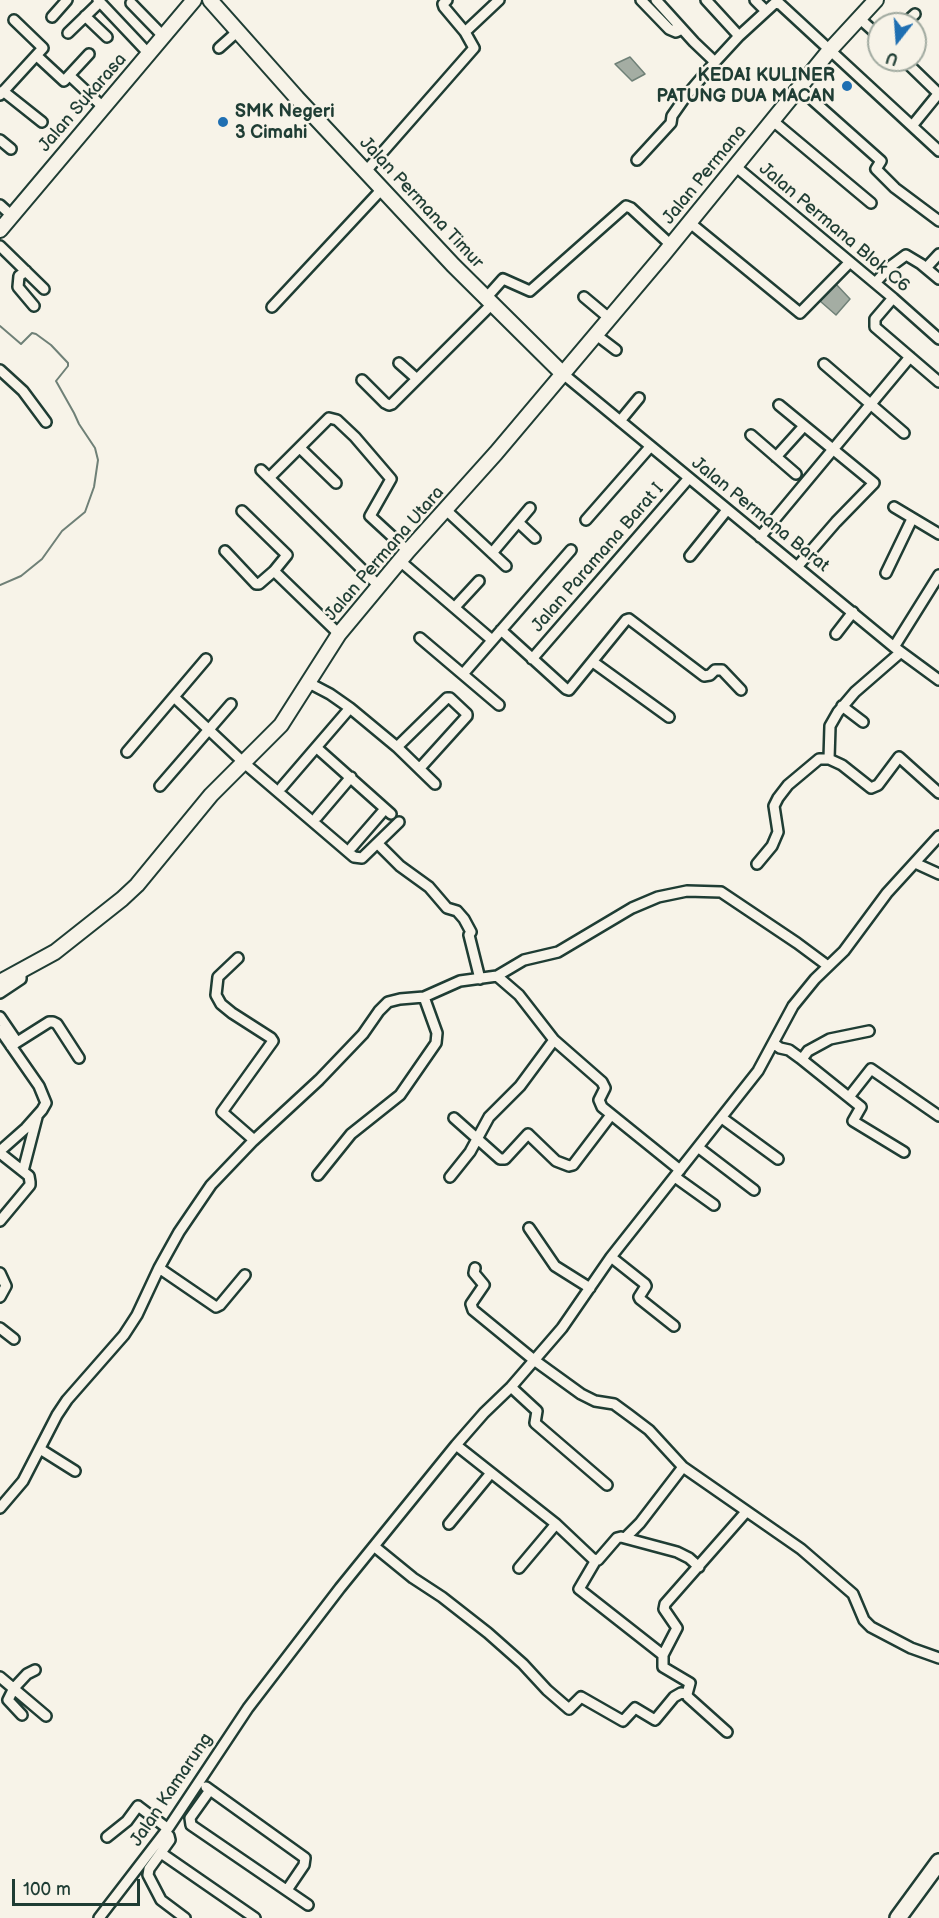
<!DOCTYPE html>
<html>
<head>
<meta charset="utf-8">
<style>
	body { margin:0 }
	#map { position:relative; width:939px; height:1918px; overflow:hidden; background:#f7f3e8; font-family:"Balsamiq Sans",sans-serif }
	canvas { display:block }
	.north { position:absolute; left:867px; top:12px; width:60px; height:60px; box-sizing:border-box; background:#f7f3e8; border:2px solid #a1aaa0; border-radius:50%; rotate:197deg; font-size:16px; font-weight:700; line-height:24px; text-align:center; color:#1f3d34 }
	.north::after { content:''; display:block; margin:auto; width:21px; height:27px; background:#1f6fb2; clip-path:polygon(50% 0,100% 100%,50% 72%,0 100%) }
	.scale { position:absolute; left:12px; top:1879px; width:128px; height:27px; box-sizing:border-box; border:3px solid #1f3d34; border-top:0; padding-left:8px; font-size:18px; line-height:21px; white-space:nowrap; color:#1f3d34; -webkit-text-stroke:4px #f7f3e8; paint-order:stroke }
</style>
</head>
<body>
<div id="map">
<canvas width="939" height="1918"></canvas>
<div class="north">U</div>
<div class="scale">100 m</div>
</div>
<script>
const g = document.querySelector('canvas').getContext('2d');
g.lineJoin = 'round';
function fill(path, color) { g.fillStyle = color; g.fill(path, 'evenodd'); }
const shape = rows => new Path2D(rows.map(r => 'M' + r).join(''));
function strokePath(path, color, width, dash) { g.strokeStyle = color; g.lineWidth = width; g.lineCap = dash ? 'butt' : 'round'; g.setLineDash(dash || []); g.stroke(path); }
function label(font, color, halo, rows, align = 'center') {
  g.font = font + ' "Balsamiq Sans",sans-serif'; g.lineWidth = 5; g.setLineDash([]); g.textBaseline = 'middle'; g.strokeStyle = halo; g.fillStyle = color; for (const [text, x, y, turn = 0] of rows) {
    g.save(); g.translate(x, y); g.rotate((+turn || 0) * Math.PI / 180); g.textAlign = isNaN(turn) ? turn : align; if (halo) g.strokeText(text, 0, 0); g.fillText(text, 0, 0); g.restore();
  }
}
const water = shape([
	[630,57,645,74,632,81,615,64,630,57],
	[835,283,850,299,836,315,820,301,835,283]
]);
fill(water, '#a4ada3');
strokePath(water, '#6f8077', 1.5);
strokePath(shape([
	[0,326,21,344,32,333,36,334,51,345,68,363,68,366,56,381,74,413,79,424,95,448,98,460,94,487,85,512,62,531,42,559,21,576,0,585]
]), '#6f8077', 2);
const street = shape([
	[98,0,149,54],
	[641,0,669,29,676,32,682,29],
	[656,0,694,42,715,62],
	[706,0,739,36],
	[755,0,766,11],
	[131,3,164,37],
	[85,16,107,37],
	[52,17,67,0],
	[859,18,879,36],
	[904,24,915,14],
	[465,32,499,0],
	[68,33,100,2],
	[219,48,238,31],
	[37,56,64,81,89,54],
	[904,60,939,94],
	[70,76,103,107],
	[799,88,881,161,876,169,895,188,939,221],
	[3,91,42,122],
	[0,95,43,48,14,20],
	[773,121,871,203],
	[912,126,938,94],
	[0,140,11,149],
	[637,160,671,123,672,116,686,96,715,62,739,36,775,3,780,4,939,151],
	[735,166,893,298,939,339],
	[366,171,474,48,465,32,444,7,443,4,447,0],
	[0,205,12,216],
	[689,222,800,313,850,262],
	[0,246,44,289],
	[926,268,939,254],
	[26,271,19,276,18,287,34,306],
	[875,283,891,266,906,255,921,264,939,279],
	[584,297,609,318],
	[486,298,503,279,530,291,626,206,631,208,671,245],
	[893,298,875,319,875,327,939,382],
	[272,307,382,189],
	[595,334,616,350],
	[399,363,417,379],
	[824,364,904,433],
	[0,370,23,391,46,422],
	[562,373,894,647,939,680],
	[362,380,385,403,389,405,392,404,492,304],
	[779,405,874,483,836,522,797,567],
	[620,421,639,398],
	[751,435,796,474],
	[300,448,336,483],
	[776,457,804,426],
	[261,470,379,586],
	[269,478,329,418,337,420,355,437,391,479,370,516,408,551],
	[894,507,939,534],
	[446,510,506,566],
	[586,520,650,447],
	[518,522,535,538],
	[760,537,910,357],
	[225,551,256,584,259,584,274,571,287,555,242,511],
	[492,553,530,508],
	[690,556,727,510],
	[400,561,492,640],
	[274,571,339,634],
	[886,573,912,519],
	[455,607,479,581],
	[501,630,566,689,569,690,626,620,629,619,704,676,710,675,715,670,722,670,741,690],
	[836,634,853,612],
	[420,638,499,705],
	[894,647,939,575],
	[532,659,689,478],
	[593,662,669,717],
	[463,674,571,550],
	[309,683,330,694,350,708,397,747,435,784],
	[174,697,243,762,354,857,362,858,399,822],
	[842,706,863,722],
	[397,747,447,698,450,698,467,714,467,716,420,768],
	[317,748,391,814],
	[127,752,206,659],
	[829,759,830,726,838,712,855,692,901,652],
	[160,786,231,704],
	[282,787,350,708],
	[317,817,351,777],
	[378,844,400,866,429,887,447,908,457,911,464,919,471,932,469,935,480,979],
	[352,847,385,809],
	[915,863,939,874],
	[757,864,772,846,778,832,774,806,778,798,788,785,819,759,829,759,842,765,871,788,878,785,899,757,939,793],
	[238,958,218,977,216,995,221,1004,232,1013,271,1038,273,1041,222,1112,254,1140],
	[497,976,519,995,554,1040,602,1082,605,1088,599,1100,602,1107,680,1170],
	[0,993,21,979,21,971],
	[0,1017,17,1042],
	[0,1030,39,1086,46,1103,42,1110,26,1128,0,1151],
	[773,1043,780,1048,789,1050,800,1058,861,1107,853,1121,904,1152],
	[11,1046,49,1022,53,1022,57,1024,79,1058],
	[802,1059,808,1051,830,1039,869,1031],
	[849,1097,871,1069,939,1116],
	[454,1118,500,1159,505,1159,528,1134,556,1161,569,1166,573,1165,611,1115],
	[722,1118,778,1159],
	[699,1148,754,1190],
	[0,1153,29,1176,30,1182,30,1185,0,1221],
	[23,1171,37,1117],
	[318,1175,351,1134,400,1095,436,1043,437,1033,424,997],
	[450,1177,470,1152,489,1117,520,1086,554,1040],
	[675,1177,714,1205],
	[529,1228,555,1266,590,1288],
	[611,1257,645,1284,646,1286,639,1297,640,1299,674,1326],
	[159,1268,216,1307,220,1305,245,1275],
	[475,1268,474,1273,484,1285,471,1304,473,1310,534,1360,581,1394,595,1401,614,1404,629,1415,649,1430,683,1467,801,1549,853,1594,864,1620,871,1627,911,1648,939,1658],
	[0,1273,6,1286,0,1297],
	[0,1328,14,1339],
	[511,1387,537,1411,535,1423,607,1485],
	[456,1445,556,1524,593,1559,598,1560,617,1538,621,1537,677,1552,689,1558,699,1567],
	[40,1449,75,1471],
	[0,1508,23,1481,57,1415,67,1400,124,1335,137,1315,159,1268,179,1232,211,1185,253,1141,319,1080,363,1034,379,1011,388,1002,400,999,424,997,460,981,497,976,524,960,558,952,632,908,658,897,687,891,721,892,797,943,828,966],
	[449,1524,491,1473],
	[626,1537,640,1523,683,1467],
	[375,1547,413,1578,442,1597,488,1633,523,1664,547,1690,569,1709,581,1697,623,1721,635,1708,655,1720,674,1697,681,1693,687,1694],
	[596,1560,579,1589,663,1655],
	[519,1568,556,1524],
	[0,1677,46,1716],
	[22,1715,8,1700,14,1688,27,1674,35,1670],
	[727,1732,688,1697,687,1694,690,1683,663,1667,663,1655,677,1628,664,1609,665,1604,746,1512],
	[206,1787,305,1858,304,1865,287,1890],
	[210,1790,190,1818,191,1825,308,1905],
	[165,1832,169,1836,170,1840,149,1869,148,1875,161,1900,185,1918],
	[107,1837,127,1821,138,1806,167,1828],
	[161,1853,255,1918],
	[99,1918,169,1827,248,1708,340,1588,456,1445,484,1413,511,1387,562,1328,611,1257,758,1071,793,1006,815,979,844,951,887,893,939,836]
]);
const secondary = shape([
	[210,0,297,98,453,265,562,373],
	[0,230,194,0],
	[0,982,55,952,122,899,137,885,211,795,281,725,339,634,408,551,496,453,663,255,829,51,876,0]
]);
const primary = shape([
	[898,1918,939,1862]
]);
strokePath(street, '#1f3d34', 14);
strokePath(secondary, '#1f3d34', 18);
strokePath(primary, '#1f3d34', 20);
strokePath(street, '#f7f3e8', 9);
strokePath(secondary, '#f7f3e8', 14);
strokePath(primary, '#f7f3e8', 15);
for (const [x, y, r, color] of [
	[847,86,6,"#1f6fb2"],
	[223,122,6,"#1f6fb2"]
]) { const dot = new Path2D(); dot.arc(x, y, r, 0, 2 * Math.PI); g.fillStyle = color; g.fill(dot); strokePath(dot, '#f7f3e8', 2); }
label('bold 18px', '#1f3d34', '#f7f3e8', [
	["KEDAI KULINER",835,76],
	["PATUNG DUA MACAN",835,97],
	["SMK Negeri",235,112,"left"],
	["3 Cimahi",235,133,"left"]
], 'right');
label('18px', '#1f3d34', '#f7f3e8', [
	["Jalan Sukarasa",83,103,-49],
	["Jalan Permana",705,175,-51],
	["Jalan Permana Timur",421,203,47],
	["Jalan Permana Blok C6",834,228,40],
	["Jalan Permana Barat",760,515,39],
	["Jalan Permana Utara",385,554,-49],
	["Jalan Paramana Barat I",598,558,-49],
	["Jalan Kamarung",172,1790,-56]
]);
</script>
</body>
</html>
